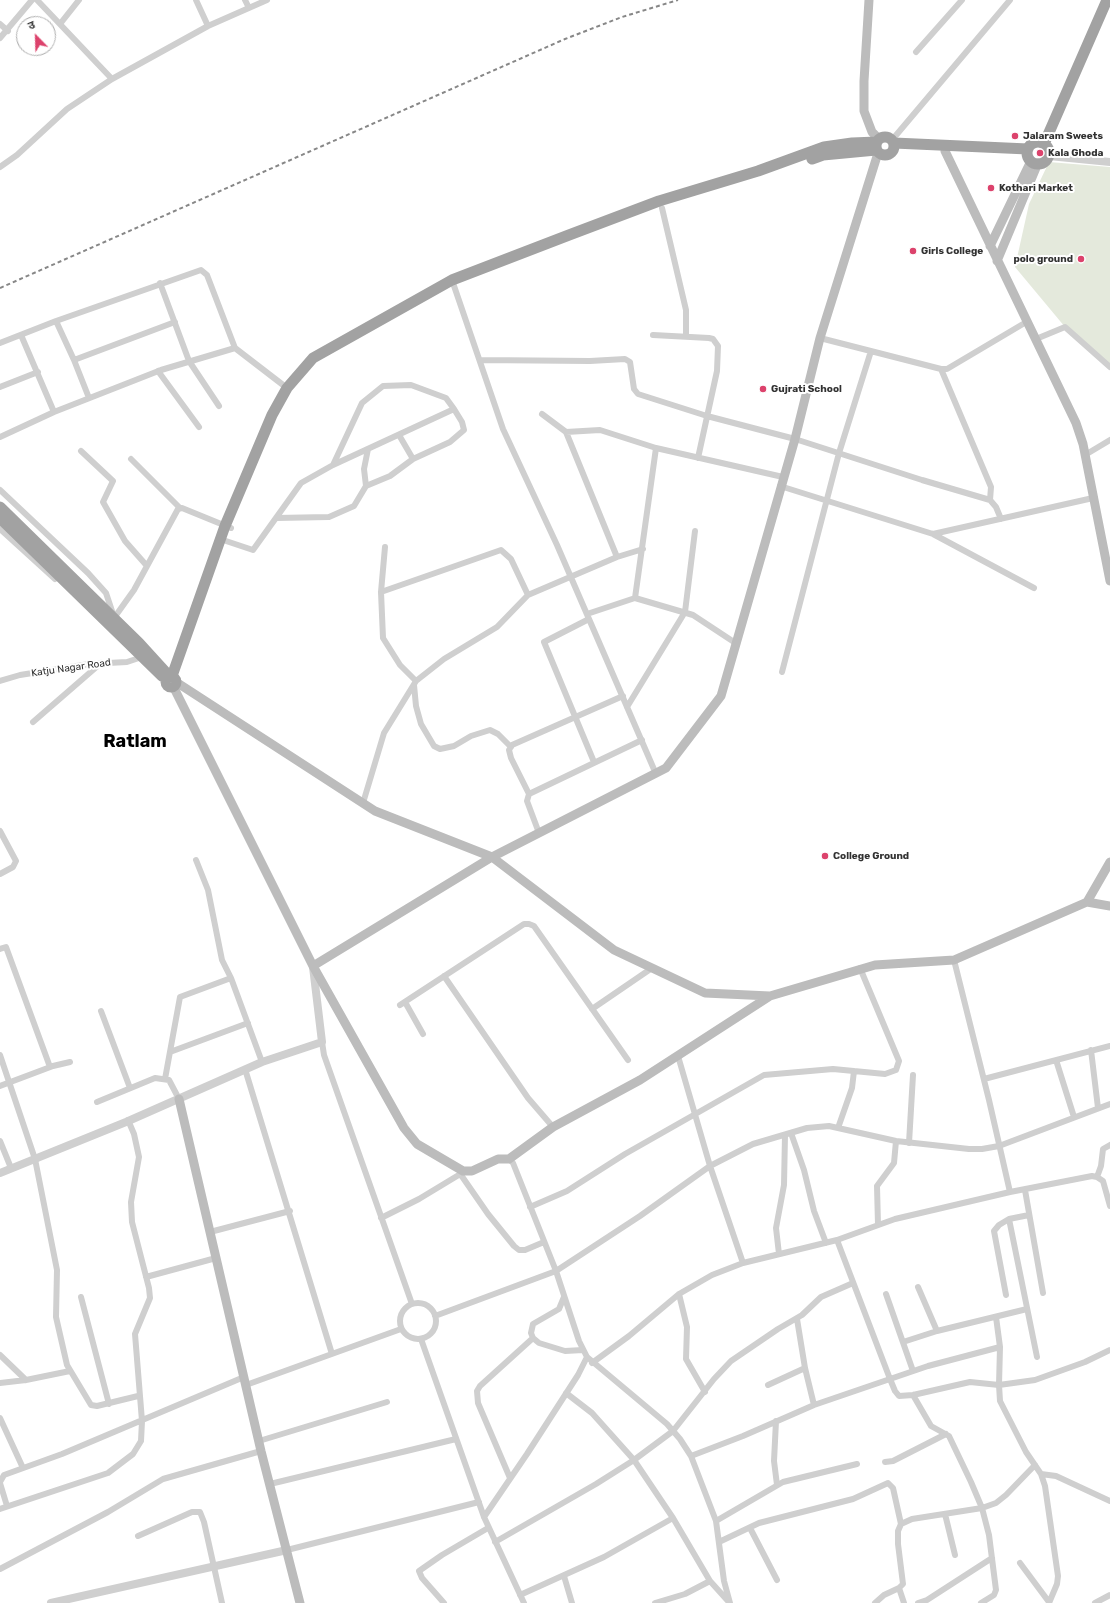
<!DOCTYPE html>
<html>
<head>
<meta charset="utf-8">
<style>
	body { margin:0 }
	#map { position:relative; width:1110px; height:1603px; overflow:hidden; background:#fff; font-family:Rubik,"Noto Sans Devanagari",sans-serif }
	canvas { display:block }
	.north { position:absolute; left:16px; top:16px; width:40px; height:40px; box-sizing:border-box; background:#fff; border:1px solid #adadad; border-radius:50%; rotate:337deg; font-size:11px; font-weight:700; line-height:16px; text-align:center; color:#323232 }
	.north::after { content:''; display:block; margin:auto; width:14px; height:18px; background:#dc426c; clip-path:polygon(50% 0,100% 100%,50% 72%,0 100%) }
</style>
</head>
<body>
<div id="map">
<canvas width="1110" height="1603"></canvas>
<div class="north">उ</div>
</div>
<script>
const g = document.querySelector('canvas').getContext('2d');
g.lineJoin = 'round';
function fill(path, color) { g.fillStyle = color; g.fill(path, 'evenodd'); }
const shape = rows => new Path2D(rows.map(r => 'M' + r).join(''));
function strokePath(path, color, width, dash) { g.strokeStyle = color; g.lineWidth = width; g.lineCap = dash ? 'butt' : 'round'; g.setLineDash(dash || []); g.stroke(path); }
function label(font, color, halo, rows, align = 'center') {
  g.font = font + ' Rubik,sans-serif'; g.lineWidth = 4; g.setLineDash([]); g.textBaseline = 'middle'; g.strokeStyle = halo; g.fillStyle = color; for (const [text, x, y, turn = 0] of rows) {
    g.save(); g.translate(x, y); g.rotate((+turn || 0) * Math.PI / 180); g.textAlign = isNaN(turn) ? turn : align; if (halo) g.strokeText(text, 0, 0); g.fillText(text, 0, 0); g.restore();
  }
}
fill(shape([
	[1049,162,1110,167,1110,367,1065,327,1015,267,1029,204]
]), '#e4e9dc');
strokePath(shape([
	[196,0,208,26],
	[245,0,249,8],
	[0,24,8,31],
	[60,24,79,0],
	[0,38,32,0],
	[916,52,962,0],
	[112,79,208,26,267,0],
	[892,140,1010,0],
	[0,167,17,155,67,109,112,79,37,0],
	[662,208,686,310,686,336],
	[452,280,503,429,557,545,656,774],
	[160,283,189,361,219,406],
	[56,321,74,360,89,398],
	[21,335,54,412,161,370,235,348],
	[653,335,709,338,713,339,718,346,717,371,698,458],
	[820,338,941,369,947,369,1028,321],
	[1036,339,1065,327,1110,367],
	[0,343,56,321,201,270,207,275,235,348,287,388],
	[74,360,175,322],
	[480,360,590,361,625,359,630,362,634,389,638,394,707,416,795,439,922,480,990,500,996,507,1001,519],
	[941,369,991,487,990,500],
	[158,371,199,427],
	[0,387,38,372],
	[542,414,566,432,617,557],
	[566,432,600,430,656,448,783,477],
	[399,435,413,459],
	[0,437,54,412],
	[81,451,113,481,103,502,125,541,147,566],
	[1085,455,1110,440],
	[131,459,180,508],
	[366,486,364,469,368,449],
	[780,486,933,534,1093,498],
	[0,490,88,573,106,593,113,614],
	[276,518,329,517,354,506,366,486,390,476,413,459,450,442,464,430,462,422,454,409],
	[0,529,55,579],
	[933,534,1034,588],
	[226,541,253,550,301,483,333,465,362,403,383,386,411,385,446,398,454,409,333,465],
	[385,547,381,592,383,638,400,665,416,681],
	[381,592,501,550,511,559,528,595],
	[635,598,656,448],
	[587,614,635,598,693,615,737,644],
	[114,618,134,590,178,509,182,508,231,528],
	[589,619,544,642,594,762],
	[782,672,839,453,871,351],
	[0,681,20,675,89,664,127,662,142,657],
	[414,685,416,706,421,724,434,746,440,749,454,746,471,736,490,730,498,734,511,747],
	[627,707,685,612,695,531],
	[33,722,101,663],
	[529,794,511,758,509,750,512,745,623,696],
	[363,803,384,733,416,681,444,659,497,627,528,595,617,557,643,549],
	[0,831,16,861,13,867,0,874],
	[539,833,527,801,529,794,642,740],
	[196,860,208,890,222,960,231,978,262,1062],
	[0,949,6,947,50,1067],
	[954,960,989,1100,1010,1192],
	[444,976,528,1098,553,1127],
	[405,1002,423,1034],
	[400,1005,524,924,529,924,534,926,628,1060],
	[592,1009,652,968],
	[101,1011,130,1088],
	[322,1042,324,1055,412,1304],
	[1091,1050,1098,1108],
	[170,1052,248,1023],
	[0,1055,35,1159,57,1270,56,1317,67,1365,91,1405,97,1406,138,1396],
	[678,1056,710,1166,743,1263],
	[1056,1060,1074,1117],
	[245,1069,332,1354],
	[165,1079,180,997,231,978],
	[984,1079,1110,1046],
	[0,1086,53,1066,70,1062],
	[97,1102,155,1078,169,1080,179,1099],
	[838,1128,852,1088,854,1071],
	[791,1133,804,1170,814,1211,826,1243],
	[0,1141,11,1168],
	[909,1143,913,1075],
	[509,1159,513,1163,556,1271,579,1341,587,1357,667,1424,680,1439,691,1456,716,1521,724,1581,730,1603],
	[461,1175,488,1214,514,1246,519,1250,525,1250,544,1242],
	[1097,1177,1101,1166,1103,1149,1110,1145],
	[1025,1190,1043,1293],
	[530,1207,567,1191,625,1154,764,1075,833,1069,885,1074,896,1070,899,1061,860,968],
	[381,1218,419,1199,462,1173],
	[1009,1219,1037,1357],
	[878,1225,877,1186,894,1163,896,1141],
	[210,1232,290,1211],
	[837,1240,890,1379,895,1391,899,1396,913,1395,970,1382,999,1385,1035,1380,1085,1362,1110,1350],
	[779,1254,776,1228,784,1185,785,1135],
	[146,1277,216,1258],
	[918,1287,937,1331],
	[679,1294,687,1327,686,1359,705,1392],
	[886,1294,913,1371],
	[1006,1295,994,1231,999,1225,1009,1219,1029,1215],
	[81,1297,109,1404],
	[564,1297,559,1309,533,1324,531,1333,533,1338,539,1343,565,1351,583,1350],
	'400 1321a18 18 0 1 1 36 0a18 18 0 1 1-36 0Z',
	[435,1316,556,1271,640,1216,710,1166,753,1144,807,1128,829,1126,896,1141,969,1149,982,1149,999,1146,1110,1104],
	[996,1317,1000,1347,999,1385,1000,1401,1026,1452,1041,1474,1045,1486,1058,1576,1057,1584,1049,1603],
	[797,1319,805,1368,814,1405],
	[421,1339,484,1517,524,1603],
	[903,1342,937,1331,1027,1309],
	[0,1355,26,1380],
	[592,1363,629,1336,679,1294,712,1275,743,1263,837,1240,895,1219,1010,1192,1092,1176,1097,1177,1103,1181,1110,1206],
	[0,1383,26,1380,70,1371],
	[246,1385,401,1329],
	[768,1385,805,1368],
	[566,1393,592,1413,634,1460,673,1518,710,1581,728,1601],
	[913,1395,931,1426,949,1436,971,1482,982,1508,989,1535,996,1590,994,1595,981,1603],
	[0,1418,23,1468],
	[776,1421,774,1461,777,1485],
	[259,1441,387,1402],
	[691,1456,743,1436,814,1405,928,1366,1000,1347],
	[885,1462,893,1461,946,1434],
	[1041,1474,1056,1476,1110,1501],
	[510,1478,478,1403,477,1391,480,1386,533,1338],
	[0,1482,4,1475,62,1454,244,1377],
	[0,1483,7,1506],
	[270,1484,456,1439],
	[0,1509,108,1473,133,1454,141,1441,142,1421,135,1334,150,1298,149,1288,132,1222,131,1202,139,1157,134,1134,128,1120],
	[945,1514,955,1555],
	[484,1517,527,1454,578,1375,587,1357],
	[716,1521,783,1482,857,1464],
	[750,1528,777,1580],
	[138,1536,192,1512,200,1512,204,1522,222,1603],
	[495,1542,596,1484,634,1460,673,1431,714,1379,731,1361,778,1329,802,1315,821,1297,853,1283],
	[719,1542,759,1523,853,1499,888,1483,893,1488,901,1524],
	[287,1550,479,1502],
	[1020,1563,1049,1602],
	[0,1569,108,1512,163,1479,261,1451],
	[564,1576,572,1603],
	[899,1588,904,1603],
	[520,1595,604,1557,673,1518],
	[444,1603,422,1578,419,1571,442,1555,488,1528],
	[655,1603,685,1594,710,1581],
	[875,1603,884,1595,899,1588,903,1584,898,1544,898,1531,901,1524,912,1519,982,1508,996,1503,1006,1495,1035,1465],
	[918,1603,927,1600,992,1558],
	[1095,1603,1110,1595]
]), '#cfcfcf', 6);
strokePath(shape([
	[1049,156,1110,162],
	[0,1173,126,1122,262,1062,322,1042,313,967],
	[51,1603,287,1550]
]), '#cfcfcf', 8);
strokePath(shape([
	[869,0,864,81,864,111,872,132,879,139],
	[945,151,1076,423,1083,444,1110,581],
	[990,246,1031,161],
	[997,261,1038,163],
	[176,682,375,811,492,857,614,950,705,993,770,996,875,965,954,960,1087,902,1110,862],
	[173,686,313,966,404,1128,417,1144,463,1171,472,1171,498,1159,509,1159,553,1127,640,1080,770,996],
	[1087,902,1110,906],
	[313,966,492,857,666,768,721,696,795,439,820,338,878,153],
	[179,1099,261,1451,300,1603]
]), '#bcbcbc', 9);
strokePath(shape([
	'876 146a9 9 0 1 1 18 0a9 9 0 1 1-18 0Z',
	'1027 153a11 11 0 1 1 22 0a11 11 0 1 1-22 0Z',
	[894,143,1028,149],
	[1044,144,1107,0],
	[812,159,823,155,876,150],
	[0,507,139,643,170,677],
	[0,518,162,676],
	[172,676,225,526,272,415,287,388,313,358,452,280,569,235,659,201,758,171,824,147,852,143,877,142],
	'166 682a5 5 0 1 1 10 0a5 5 0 1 1-10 0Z'
]), '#a2a2a2', 11);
strokePath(shape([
	[0,288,565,39,622,17,678,0]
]), '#878787', 2, [4, 3]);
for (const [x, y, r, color] of [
	[1015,136,4,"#dc426c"],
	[1040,153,4,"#dc426c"],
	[991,188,4,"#dc426c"],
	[913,251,4,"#dc426c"],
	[1081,259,4,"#dc426c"],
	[763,389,4,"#dc426c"],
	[825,856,4,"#dc426c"]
]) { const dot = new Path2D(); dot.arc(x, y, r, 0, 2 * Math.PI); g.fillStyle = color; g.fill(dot); strokePath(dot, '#fff', 1.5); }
label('bold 10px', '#323232', '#fff', [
	["Jalaram Sweets",1023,136],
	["Kala Ghoda",1048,153],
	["Kothari Market",999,188],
	["Girls College",921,251],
	["polo ground",1073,259,"right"],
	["Gujrati School",771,389],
	["College Ground",833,856]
], 'left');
label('10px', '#323232', '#fff', [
	["Katju Nagar Road",71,668,-8]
]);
label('bold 18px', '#000', '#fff', [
	["Ratlam",135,742]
]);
</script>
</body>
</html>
